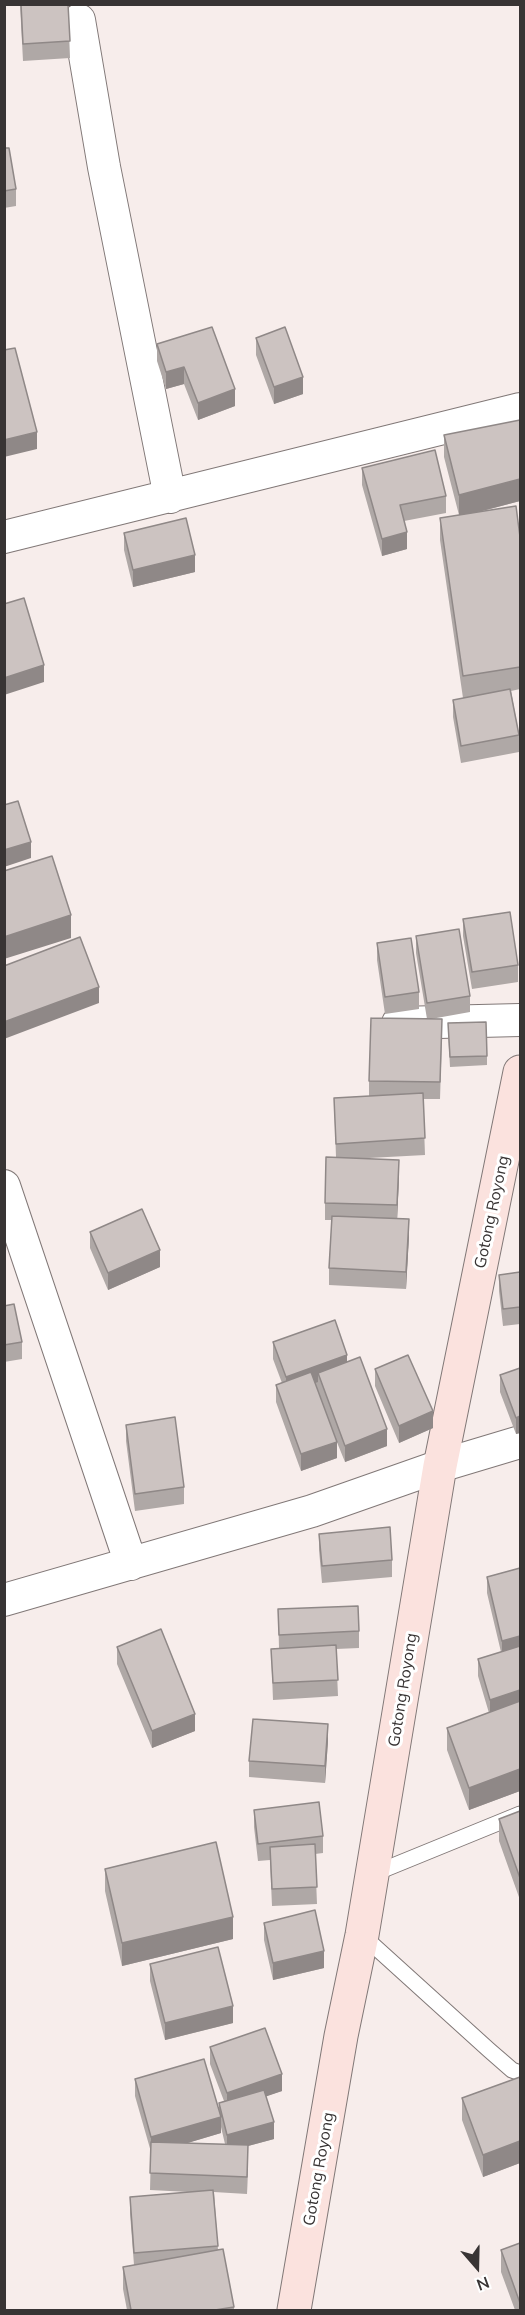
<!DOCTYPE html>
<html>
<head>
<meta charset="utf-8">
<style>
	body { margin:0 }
	#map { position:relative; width:525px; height:2315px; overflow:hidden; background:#f7edeb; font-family:Mulish,sans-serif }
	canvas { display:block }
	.frame { position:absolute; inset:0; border:6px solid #383434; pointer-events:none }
	.north { position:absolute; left:447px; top:2237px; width:60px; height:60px; -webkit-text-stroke:4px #fff; paint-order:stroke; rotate:160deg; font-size:16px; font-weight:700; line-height:24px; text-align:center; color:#383434 }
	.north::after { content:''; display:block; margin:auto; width:21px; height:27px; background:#383434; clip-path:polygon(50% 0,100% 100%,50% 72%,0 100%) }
</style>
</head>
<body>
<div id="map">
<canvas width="525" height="2315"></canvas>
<div class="frame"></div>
<div class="north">N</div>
</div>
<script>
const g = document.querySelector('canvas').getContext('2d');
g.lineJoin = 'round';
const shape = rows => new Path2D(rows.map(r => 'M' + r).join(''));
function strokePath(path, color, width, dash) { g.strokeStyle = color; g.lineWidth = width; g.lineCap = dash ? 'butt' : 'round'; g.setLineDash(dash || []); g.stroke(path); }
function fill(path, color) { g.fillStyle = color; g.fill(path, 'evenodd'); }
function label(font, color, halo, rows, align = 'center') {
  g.font = font + ' Mulish,sans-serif'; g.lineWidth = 6; g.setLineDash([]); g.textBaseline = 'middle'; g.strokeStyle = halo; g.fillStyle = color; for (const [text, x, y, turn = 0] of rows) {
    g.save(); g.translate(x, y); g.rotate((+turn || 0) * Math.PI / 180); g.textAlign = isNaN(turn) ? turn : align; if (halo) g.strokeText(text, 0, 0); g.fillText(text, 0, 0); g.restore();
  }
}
const lane = shape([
	[373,1874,520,1814],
	[362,1935,489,2050,512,2070,520,2073]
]);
const street = shape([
	[79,20,104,167,170,497],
	[4,537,520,409],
	[398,1023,520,1020],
	[4,1186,131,1564],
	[4,1600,312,1511,440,1466,520,1442]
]);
const secondary = shape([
	[294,2310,341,2036,362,1935,440,1466,520,1072]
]);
strokePath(lane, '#817877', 17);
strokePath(street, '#817877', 34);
strokePath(secondary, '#817877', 35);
strokePath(lane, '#fff', 15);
strokePath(street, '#fff', 32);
strokePath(secondary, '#fbe2de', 33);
fill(shape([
	[20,4,68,4,70,58,23,61],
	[4,148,16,189,16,206,4,208],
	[519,264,520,264,520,279,519,274],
	[256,338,303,394,274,404,256,355],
	[157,344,235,406,198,420,184,384,166,389,157,361],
	[444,435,520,501,479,512,520,537,520,689,511,691,519,735,519,752,461,763,453,717,453,700,463,698,440,540,440,518,459,515,444,457],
	[362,468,446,496,446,513,404,521,407,549,382,556,362,485],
	[124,533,195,572,133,587,124,550],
	[463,919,518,965,518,982,472,989,463,936],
	[416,936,470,996,470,1012,431,1019,442,1036,440,1099,423,1099,425,1155,369,1158,399,1176,397,1219,409,1236,406,1289,329,1285,329,1268,332,1220,325,1220,325,1203,336,1157,334,1098,369,1096,369,1081,427,1019,416,953],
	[377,943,419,992,419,1009,385,1014,377,960],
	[448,1032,487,1056,487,1065,450,1067],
	[90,1232,160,1267,108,1290,90,1248],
	[520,1272,520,1324,503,1326,499,1291,499,1275],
	[4,1306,22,1342,22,1359,4,1362],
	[273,1342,347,1362,387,1446,345,1462,334,1435,337,1458,301,1471,276,1402,276,1385,282,1383,273,1359],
	[520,1368,520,1433,516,1434,500,1392,500,1375],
	[375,1369,433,1428,399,1443,375,1386],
	[126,1425,184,1487,184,1504,135,1511,126,1441],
	[319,1534,392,1560,392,1577,322,1583,319,1550],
	[520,1568,520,1791,469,1810,447,1750,447,1728,489,1713,478,1676,478,1659,501,1652,487,1593,487,1577],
	[278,1609,359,1631,359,1648,336,1649,338,1696,273,1700,271,1649,279,1648],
	[117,1647,195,1731,152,1748,117,1664],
	[328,1741,325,1783,249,1777,249,1761],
	[254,1810,323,1836,323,1853,315,1854,317,1904,272,1906,270,1860,258,1861,254,1827],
	[520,1811,520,1900,499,1841,499,1819],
	[105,1869,233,1939,122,1966,105,1891],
	[264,1923,324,1968,273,1980,264,1940],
	[150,1964,233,2023,165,2040,150,1981],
	[210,2047,282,2091,266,2096,274,2139,248,2146,247,2194,214,2192,218,2250,234,2307,234,2310,127,2310,123,2289,123,2267,134,2265,130,2213,130,2197,189,2192,150,2190,151,2152,135,2096,135,2079,219,2110,219,2103,224,2101,210,2064],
	[221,2127,225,2144,187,2143,221,2133],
	[520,2077,520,2163,483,2177,462,2120,462,2098],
	[520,2243,520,2310,515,2310,501,2272,501,2250]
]), '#afa8a6');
fill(shape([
	[184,367,184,384,166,389,166,372],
	[303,377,303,394,274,404,274,387],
	[235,389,235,406,198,420,198,403],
	[37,432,37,449,4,457,4,440],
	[520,479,520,501,459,517,459,495],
	[407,532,407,549,382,556,382,539],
	[195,555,195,572,133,587,133,570],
	[44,665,44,682,4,695,4,678],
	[31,842,31,858,4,867,4,850],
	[71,915,71,938,4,959,4,937],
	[99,987,99,1003,4,1039,4,1022],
	[399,1160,399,1176,397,1222,397,1205],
	[409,1219,409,1236,406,1289,406,1272],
	[160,1250,160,1267,108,1290,108,1273],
	[347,1355,347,1372,318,1373,318,1382,286,1394,286,1377],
	[433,1411,433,1428,399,1443,399,1426],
	[520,1416,520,1433,516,1434,516,1418],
	[387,1429,387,1446,345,1462,345,1446],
	[337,1442,337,1458,301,1471,301,1454],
	[520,1636,520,1653,502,1657,502,1641],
	[520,1690,520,1707,490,1716,490,1700],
	[195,1714,195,1731,152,1748,152,1731],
	[328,1724,328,1741,325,1783,325,1766],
	[520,1769,520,1791,469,1810,469,1788],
	[233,1917,233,1939,122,1966,122,1943],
	[324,1951,324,1968,273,1980,273,1963],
	[233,2006,233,2023,165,2040,165,2023],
	[282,2074,282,2091,227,2110,227,2093],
	[221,2117,221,2133,151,2154,151,2137],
	[274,2122,274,2139,248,2146,247,2194,247,2177,227,2152,227,2135],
	[520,2141,520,2163,483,2177,483,2155]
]), '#8f8887');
const building = shape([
	[21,4,68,4,70,41,23,44,21,4],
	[4,148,9,148,16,189,4,191,4,148],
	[212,327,235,389,198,403,184,367,166,372,157,344,212,327],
	[285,327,303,377,274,387,256,338,285,327],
	[15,348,37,432,4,440,4,350,15,348],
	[520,420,520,479,459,495,444,435,520,420],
	[435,450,446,496,400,505,407,532,382,539,362,468,435,450],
	[516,506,520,537,520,667,463,676,440,518,516,506],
	[186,518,195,555,133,570,124,533,186,518],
	[24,598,44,665,4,678,4,604,24,598],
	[510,689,519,735,461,746,453,700,510,689],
	[18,801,31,842,4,850,4,805,18,801],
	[52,856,71,915,4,937,4,871,52,856],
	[510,912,518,965,472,972,463,919,510,912],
	[459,929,470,996,427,1003,416,936,459,929],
	[80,937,99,987,4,1022,4,966,80,937],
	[411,938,419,992,385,997,377,943,411,938],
	[371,1018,442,1019,440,1082,369,1081,371,1018],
	[486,1022,487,1056,450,1057,448,1023,486,1022],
	[423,1093,425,1138,336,1144,334,1098,423,1093],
	[326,1157,399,1160,397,1205,325,1203,326,1157],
	[142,1209,160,1250,108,1273,90,1232,142,1209],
	[332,1216,409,1219,406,1272,329,1268,332,1216],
	[520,1272,520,1307,503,1309,499,1275,520,1272],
	[14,1304,22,1342,4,1345,4,1306,14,1304],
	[335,1320,347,1355,286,1377,273,1342,335,1320],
	[408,1355,433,1411,399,1426,375,1369,408,1355],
	[360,1357,387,1429,345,1446,318,1373,360,1357],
	[520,1368,520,1416,516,1418,500,1375,520,1368],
	[311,1372,337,1442,301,1454,276,1385,311,1372],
	[175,1417,184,1487,135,1494,126,1425,175,1417],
	[390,1527,392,1560,322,1566,319,1534,390,1527],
	[520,1568,520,1636,502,1641,487,1577,520,1568],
	[358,1606,359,1631,279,1635,278,1609,358,1606],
	[161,1629,195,1714,152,1731,117,1647,161,1629],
	[336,1645,338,1680,273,1683,271,1649,336,1645],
	[520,1646,520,1690,490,1700,478,1659,520,1646],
	[520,1701,520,1769,469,1788,447,1728,520,1701],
	[253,1719,328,1724,325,1766,249,1761,253,1719],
	[319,1802,323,1836,258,1844,254,1810,319,1802],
	[520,1811,520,1878,499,1819,520,1811],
	[216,1842,233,1917,122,1943,105,1869,216,1842],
	[315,1844,317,1887,272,1889,270,1847,315,1844],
	[315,1910,324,1951,273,1963,264,1923,315,1910],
	[218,1947,233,2006,165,2023,150,1964,218,1947],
	[265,2028,282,2074,227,2093,210,2047,265,2028],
	[204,2059,221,2117,151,2137,135,2079,204,2059],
	[520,2077,520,2141,483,2155,462,2098,520,2077],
	[264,2090,274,2122,227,2135,219,2103,264,2090],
	[151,2142,248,2145,247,2177,150,2173,151,2142],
	[213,2190,218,2246,134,2253,130,2197,213,2190],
	[520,2243,520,2303,501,2250,520,2243],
	[223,2249,234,2307,215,2310,131,2310,123,2267,223,2249]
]);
fill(building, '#ccc3c1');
strokePath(building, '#8f8887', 1.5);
label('16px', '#383434', '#fff', [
	["Gotong Royong",492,1212,-78],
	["Gotong Royong",403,1690,-81],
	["Gotong Royong",319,2169,-80]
]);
</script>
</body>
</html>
